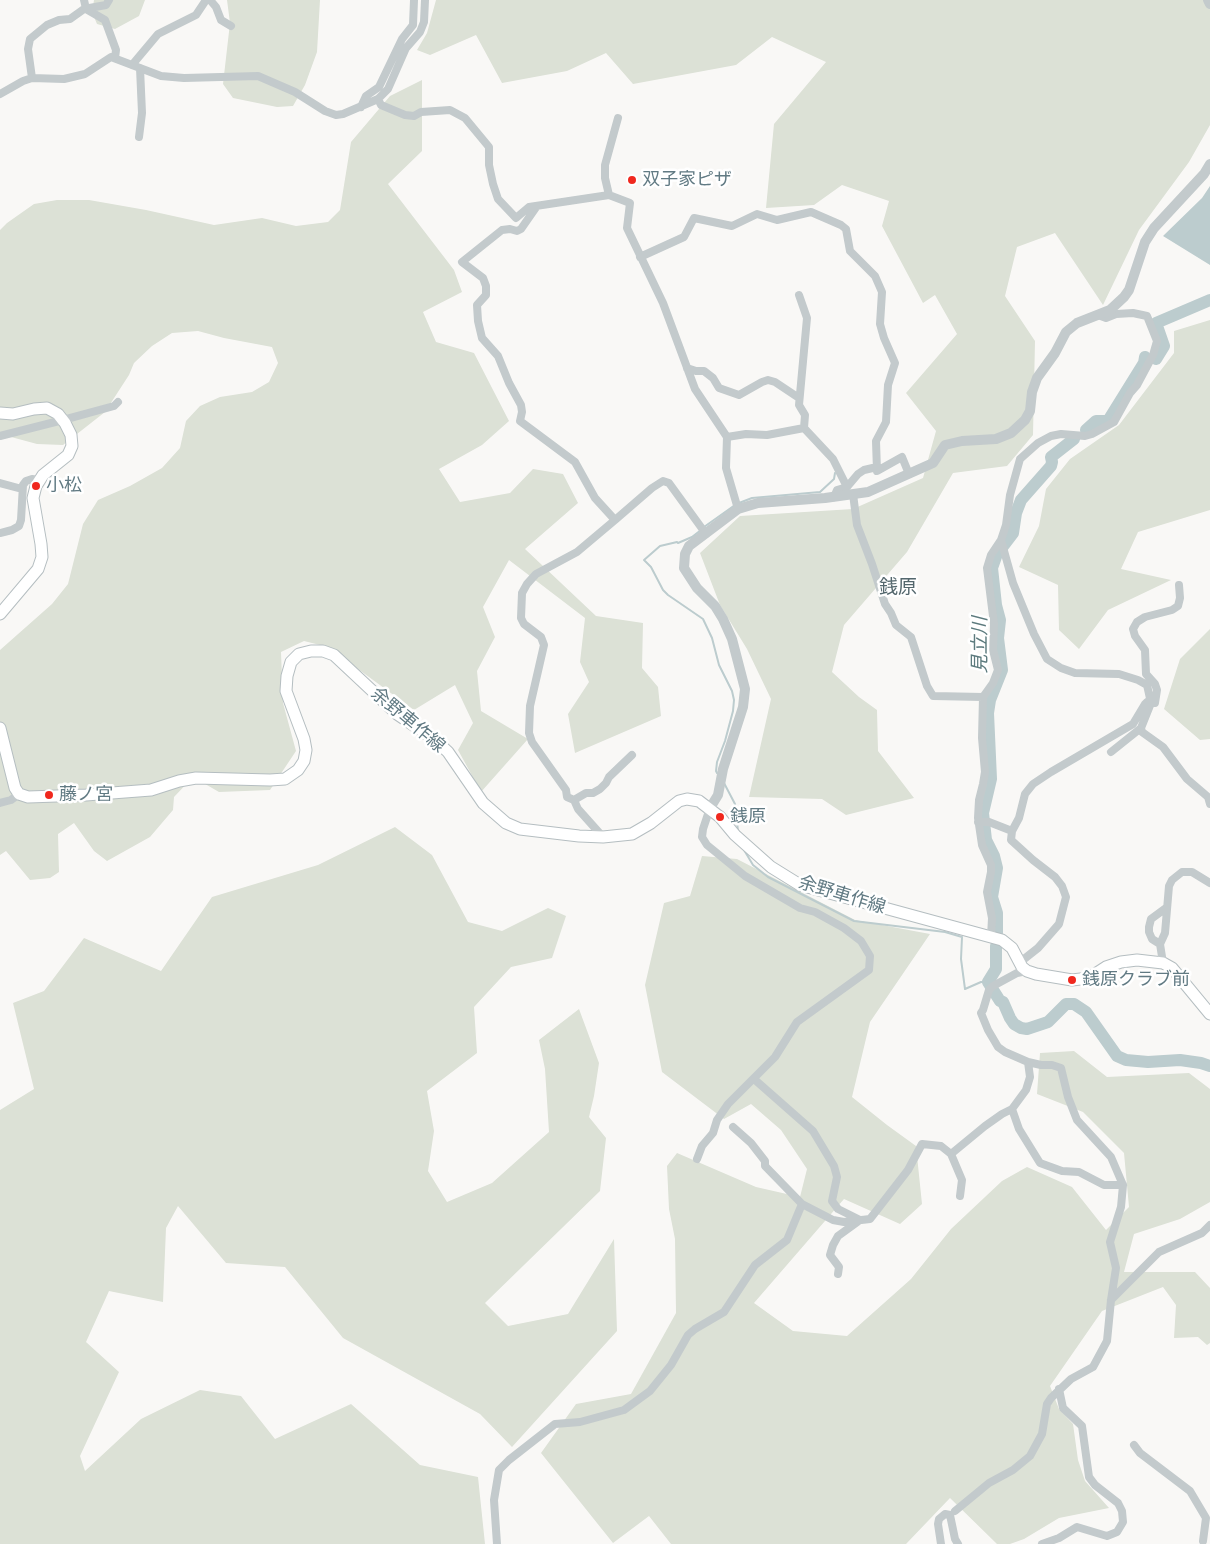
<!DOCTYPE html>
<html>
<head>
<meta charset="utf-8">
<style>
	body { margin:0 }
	canvas { display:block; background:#f9f8f6 }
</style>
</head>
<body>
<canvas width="1210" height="1544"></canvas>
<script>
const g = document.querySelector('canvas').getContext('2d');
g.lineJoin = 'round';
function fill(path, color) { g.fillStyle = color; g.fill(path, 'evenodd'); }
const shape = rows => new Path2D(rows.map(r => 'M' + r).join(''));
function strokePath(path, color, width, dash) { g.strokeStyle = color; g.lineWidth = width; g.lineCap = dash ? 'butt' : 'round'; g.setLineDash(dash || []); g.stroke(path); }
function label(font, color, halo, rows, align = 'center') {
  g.font = font + ' Quicksand,"Noto Sans JP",sans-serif'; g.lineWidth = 5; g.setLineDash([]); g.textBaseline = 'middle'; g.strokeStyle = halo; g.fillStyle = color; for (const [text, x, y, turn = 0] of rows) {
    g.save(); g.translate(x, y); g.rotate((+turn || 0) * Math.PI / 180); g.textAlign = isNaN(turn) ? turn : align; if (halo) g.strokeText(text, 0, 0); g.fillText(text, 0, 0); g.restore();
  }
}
fill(shape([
	[94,0,145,0,139,16,115,29,97,24,92,12],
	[227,0,320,0,317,52,305,85,293,106,277,107,233,98,223,84,230,23],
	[436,0,1210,0,1210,125,1189,162,1139,230,1103,305,1055,233,1017,247,1005,296,1035,341,1033,435,1007,466,953,473,907,552,844,625,832,672,859,697,877,710,878,751,914,798,846,815,822,799,749,797,771,699,747,649,720,605,700,553,740,516,853,509,923,478,936,431,906,393,957,334,935,295,923,303,882,226,889,201,842,185,814,205,766,208,774,124,826,62,772,37,736,65,633,84,606,53,567,71,502,83,476,35,430,55,417,50,427,33],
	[422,80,422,151,388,184,454,270,462,292,423,312,436,342,474,353,509,421,482,445,439,469,460,502,510,493,533,469,563,474,578,503,525,549,596,616,643,623,642,668,658,687,661,716,575,753,568,714,589,682,580,662,585,618,509,560,483,607,495,637,477,671,481,711,528,739,481,792,458,750,473,723,455,685,414,710,328,647,304,641,281,652,283,703,296,751,270,790,219,792,193,777,174,797,173,810,150,837,107,861,94,851,74,823,58,834,59,872,50,878,30,880,6,851,0,855,0,650,52,604,68,584,83,524,98,500,130,486,162,468,180,448,186,421,200,406,220,397,252,392,269,382,278,363,272,347,224,338,198,331,172,333,152,346,134,363,129,375,105,412,63,445,37,444,0,434,0,230,7,223,34,204,57,200,89,200,146,210,214,225,262,218,296,226,328,222,340,210,351,142,390,96],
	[1210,320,1210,510,1138,532,1121,569,1171,580,1108,610,1079,649,1059,630,1058,585,1019,567,1039,526,1046,489,1070,459,1119,425,1174,353,1174,331],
	[1210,629,1210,739,1200,740,1164,709,1180,659],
	[395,827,432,855,468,922,502,931,548,908,566,916,552,958,511,967,474,1007,477,1053,427,1091,434,1131,428,1171,447,1202,492,1183,549,1132,545,1069,539,1040,579,1009,599,1063,594,1096,589,1117,606,1138,600,1191,485,1303,508,1326,568,1314,614,1239,617,1331,512,1447,480,1414,343,1338,285,1267,226,1263,178,1206,166,1228,163,1302,109,1291,86,1342,119,1372,80,1456,85,1471,141,1419,200,1390,241,1396,275,1439,351,1404,420,1465,478,1477,485,1544,0,1544,0,1110,34,1089,13,1003,44,991,84,938,161,971,212,897,318,865],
	[702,856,737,859,855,920,930,934,870,1022,852,1097,887,1125,916,1146,922,1204,900,1224,844,1199,754,1303,793,1331,847,1336,911,1279,951,1229,1002,1181,1027,1167,1072,1187,1106,1230,1129,1207,1124,1153,1083,1112,1037,1094,1040,1053,1074,1051,1107,1077,1189,1073,1210,1089,1210,1202,1180,1219,1134,1234,1124,1272,1195,1272,1210,1288,1210,1343,1207,1345,1198,1337,1174,1338,1176,1305,1163,1287,1102,1311,1050,1386,1059,1409,1073,1424,1078,1460,1085,1481,1109,1508,1059,1518,1024,1539,1010,1544,997,1544,950,1498,906,1544,671,1544,649,1516,613,1543,541,1453,576,1404,631,1394,676,1313,675,1239,669,1209,667,1166,677,1153,756,1187,800,1197,807,1169,781,1130,751,1104,724,1119,662,1072,645,985,664,903,690,896]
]), '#dce1d6');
fill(shape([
	[1210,186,1210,265,1163,236,1202,198]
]), '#bcccce');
strokePath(shape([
	[739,503,752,498,820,492,834,479,835,473],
	[704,527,735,505],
	[701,530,692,537,678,543,677,542,660,546,644,560,651,567,663,590,668,595,703,619,712,638,719,665,732,691,734,700,733,711,725,741,717,762,716,771,717,773],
	[724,783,735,804,738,831],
	[744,850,753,865,768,877,854,921,945,932,962,937,961,959,965,989,981,982,988,982]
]), '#bcccce', 2);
strokePath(shape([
	[1156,359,1164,346,1156,323,1210,300],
	[1086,430,1096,421,1108,421,1144,363,1145,357],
	[997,933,997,913,992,897,997,868,994,856,986,840,983,813,991,779,988,713,990,700,1002,670,998,638,1000,620,996,605,992,568,997,554,1013,533,1016,513,1021,500,1051,466,1052,462,1051,457,1074,439],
	[996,946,996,969,988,982,1000,1001,1003,1002,1010,1018,1014,1024,1021,1028,1027,1029,1048,1022,1066,1004,1074,1004,1086,1012,1117,1056,1126,1060,1148,1062,1180,1060,1201,1063,1210,1066]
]), '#bcccce', 12);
const secondary = shape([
	[0,413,13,414,34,409,47,408,58,414,65,423,71,435,72,446,68,455,43,475,36,486,33,498,41,544,42,557,38,569,0,614],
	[0,728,15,788,19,794,28,797,86,795,151,790,179,781,196,778,270,780,285,779,298,770,304,761,306,750,304,739,286,691,287,676,291,662,299,654,311,651,323,651,334,655,397,714,434,739,448,752,483,803,506,823,520,829,579,836,603,837,632,834,651,823,679,801,687,799,699,801,720,817,735,835,771,867,800,885,1002,940,1012,948,1022,967,1027,971,1036,974,1072,980,1089,978,1106,967,1121,962,1137,960,1163,963,1172,968,1210,1014]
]);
strokePath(secondary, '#b5bec1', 13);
strokePath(shape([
	[84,0,86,9,105,20,116,50,115,58],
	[210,0,216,7,221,20,231,26],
	[132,65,158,34,196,15,206,0],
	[32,78,28,49,30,39,47,25,59,20,70,19,84,9,106,5,109,0],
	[0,94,23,81,32,78,64,79,85,74,111,57,161,76,184,78,258,76,295,92,325,111,336,115,343,114,378,99,388,89,406,48,420,32,424,22,425,0],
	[378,99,381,105,405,115,414,116,421,112,450,110,465,118,489,147,489,165,493,184,498,199,516,218,529,207,609,195,630,203,627,228,663,303,695,389,727,437,726,468,738,509],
	[361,107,366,96,379,87,402,39,413,25,414,0],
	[139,137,142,113,140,68],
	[609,195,605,178,605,165,618,118],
	[537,206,521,229,517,231,510,229,502,230,462,262,483,278,486,286,486,295,477,305,478,321,482,338,498,356,509,383,521,405,522,412,520,421,575,462,595,498,615,520,652,488,663,481,669,483,706,534],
	[640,257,684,237,694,218,732,226,757,214,777,220,811,212,841,225,846,229,850,251,875,276,882,292,880,324,884,338,895,363,888,385,886,422,876,441,877,471,902,457,909,474],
	[799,295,807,318,799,405,805,415,804,428,833,459,847,487,837,490,834,497],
	[1098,315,1106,318,1116,314,1133,313,1147,316,1157,341,1153,355,1137,385,1130,393,1114,422,1092,434,1085,436,1061,434,1051,436,1038,443,1020,459,1010,495,1006,525,1001,540,1013,583,1034,634,1047,659,1061,668,1075,673,1119,674,1138,680,1147,685,1151,703,1141,728,1142,732,1163,747,1187,779,1208,797,1210,804],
	[687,368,696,371,704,371,713,378,719,388,739,395,762,382,768,380,775,382,799,398],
	[0,436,63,420,114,406,118,402],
	[727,437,746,434,767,435,804,428],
	[0,483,22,489],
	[847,487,858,474,864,470,877,467],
	[853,494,857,525,872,564,885,604,891,613,896,625,911,637,927,686,933,696,983,697],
	[0,533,12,530,19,526,21,520,23,485,26,481,32,479,40,480],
	[1111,752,1141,728],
	[574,800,586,793,593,793,600,789,606,783,609,777,632,755],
	[0,803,11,800,19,794],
	[978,822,989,822,1012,831],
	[603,837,578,809,574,800,567,797,566,790,532,742,529,733,530,706,544,645,541,637,524,624,521,618,522,593,527,584,536,574,577,552,615,520],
	[991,937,992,918,987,892,991,872,991,865,982,845,978,818,979,800,983,784,985,772,982,738,983,697,993,683,998,670,993,650,994,624,987,568,991,555,1001,540],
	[1160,944,1152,939,1149,932,1149,927,1151,919,1166,908],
	[1019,963,1038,948,1059,924,1066,897,1062,886,1055,877,1033,860,1011,840,1012,831,1019,818,1025,794,1033,784,1051,772,1133,724,1145,704,1147,702,1155,703,1157,690,1155,684,1146,674,1145,650,1135,636,1133,629,1137,622,1145,617,1172,610,1178,606,1180,598,1179,585],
	[1163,963,1160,944,1165,933,1169,886,1172,880,1182,872,1192,872,1210,883],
	[1028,1062,1041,1065,1052,1065,1061,1068,1068,1097,1077,1120,1111,1157,1123,1185],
	[754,1079,813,1131,834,1166,837,1177,832,1201,838,1209,860,1220,838,1236,833,1245,830,1255,839,1267,838,1274],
	[733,1127,751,1143,765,1161,765,1166,802,1204,833,1220,844,1222,870,1219,908,1170,922,1144,941,1146,951,1154,985,1126,1002,1114,1012,1109,1026,1090,1030,1077,1028,1062,1005,1052,998,1047,988,1030,981,1013,983,1010,989,990,993,986,1017,973,1027,971],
	[951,1154,962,1180,960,1196],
	[697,1159,702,1146,713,1133,717,1120,728,1104,775,1057,797,1022,869,970,870,956,861,941,844,928,815,912,800,908,745,876,707,845,702,837,703,829,710,808],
	[1111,1300,1159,1252,1202,1233,1210,1225],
	[1134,1445,1140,1453,1190,1491,1206,1518,1203,1541],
	[955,1511,989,1483,1013,1470,1030,1456,1042,1434,1047,1404,1051,1398,1071,1379,1093,1367,1107,1341,1111,1300,1116,1268,1110,1242,1121,1207,1123,1185,1104,1185,1079,1172,1062,1171,1040,1163,1019,1129,1012,1109],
	[497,1544,494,1500,499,1470,509,1460,555,1424,580,1422,624,1410,650,1391,671,1365,688,1335,695,1329,724,1312,755,1265,787,1240,802,1204],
	[941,1544,938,1524,939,1519,945,1514,950,1515,955,1539,958,1544],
	[1042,1544,1059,1538,1077,1527,1107,1536,1117,1532,1123,1522,1122,1511,1118,1503,1095,1485,1089,1477,1082,1426,1063,1408,1059,1389]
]), '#c3cacc', 8);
strokePath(shape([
	[1208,0,1210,4],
	[710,808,718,795,723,769,743,707,745,689,732,639,723,619,715,606,697,588,684,568,685,554,689,546,738,509,758,503,825,498,868,492,933,463,945,445,962,441,996,439,1011,433,1025,420,1030,411,1032,392,1037,378,1055,353,1066,332,1077,323,1110,310,1124,297,1129,290,1145,242,1154,228,1204,174,1210,164]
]), '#c3cacc', 10);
strokePath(secondary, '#fff', 11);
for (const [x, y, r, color] of [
	[632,180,5,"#f0281e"],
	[36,486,5,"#f0281e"],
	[49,795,5,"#f0281e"],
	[720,817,5,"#f0281e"],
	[1072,980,5,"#f0281e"]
]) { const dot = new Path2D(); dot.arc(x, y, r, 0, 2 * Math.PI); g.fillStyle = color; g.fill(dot); strokePath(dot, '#fff', 2); }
label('18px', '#617a83', '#fff', [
	["双子家ピザ",642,180],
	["小松",46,486],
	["藤ノ宮",59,795],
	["銭原",730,817],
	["銭原クラブ前",1082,980]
], 'left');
label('18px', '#617a83', '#fff', [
	["余野車作線",408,720,40],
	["余野車作線",842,895,17]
]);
label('19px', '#54676d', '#fff', [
	["銭原",898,587]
]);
label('italic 19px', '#5c7a7d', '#fff', [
	["見立川",980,645,-90]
]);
</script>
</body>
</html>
